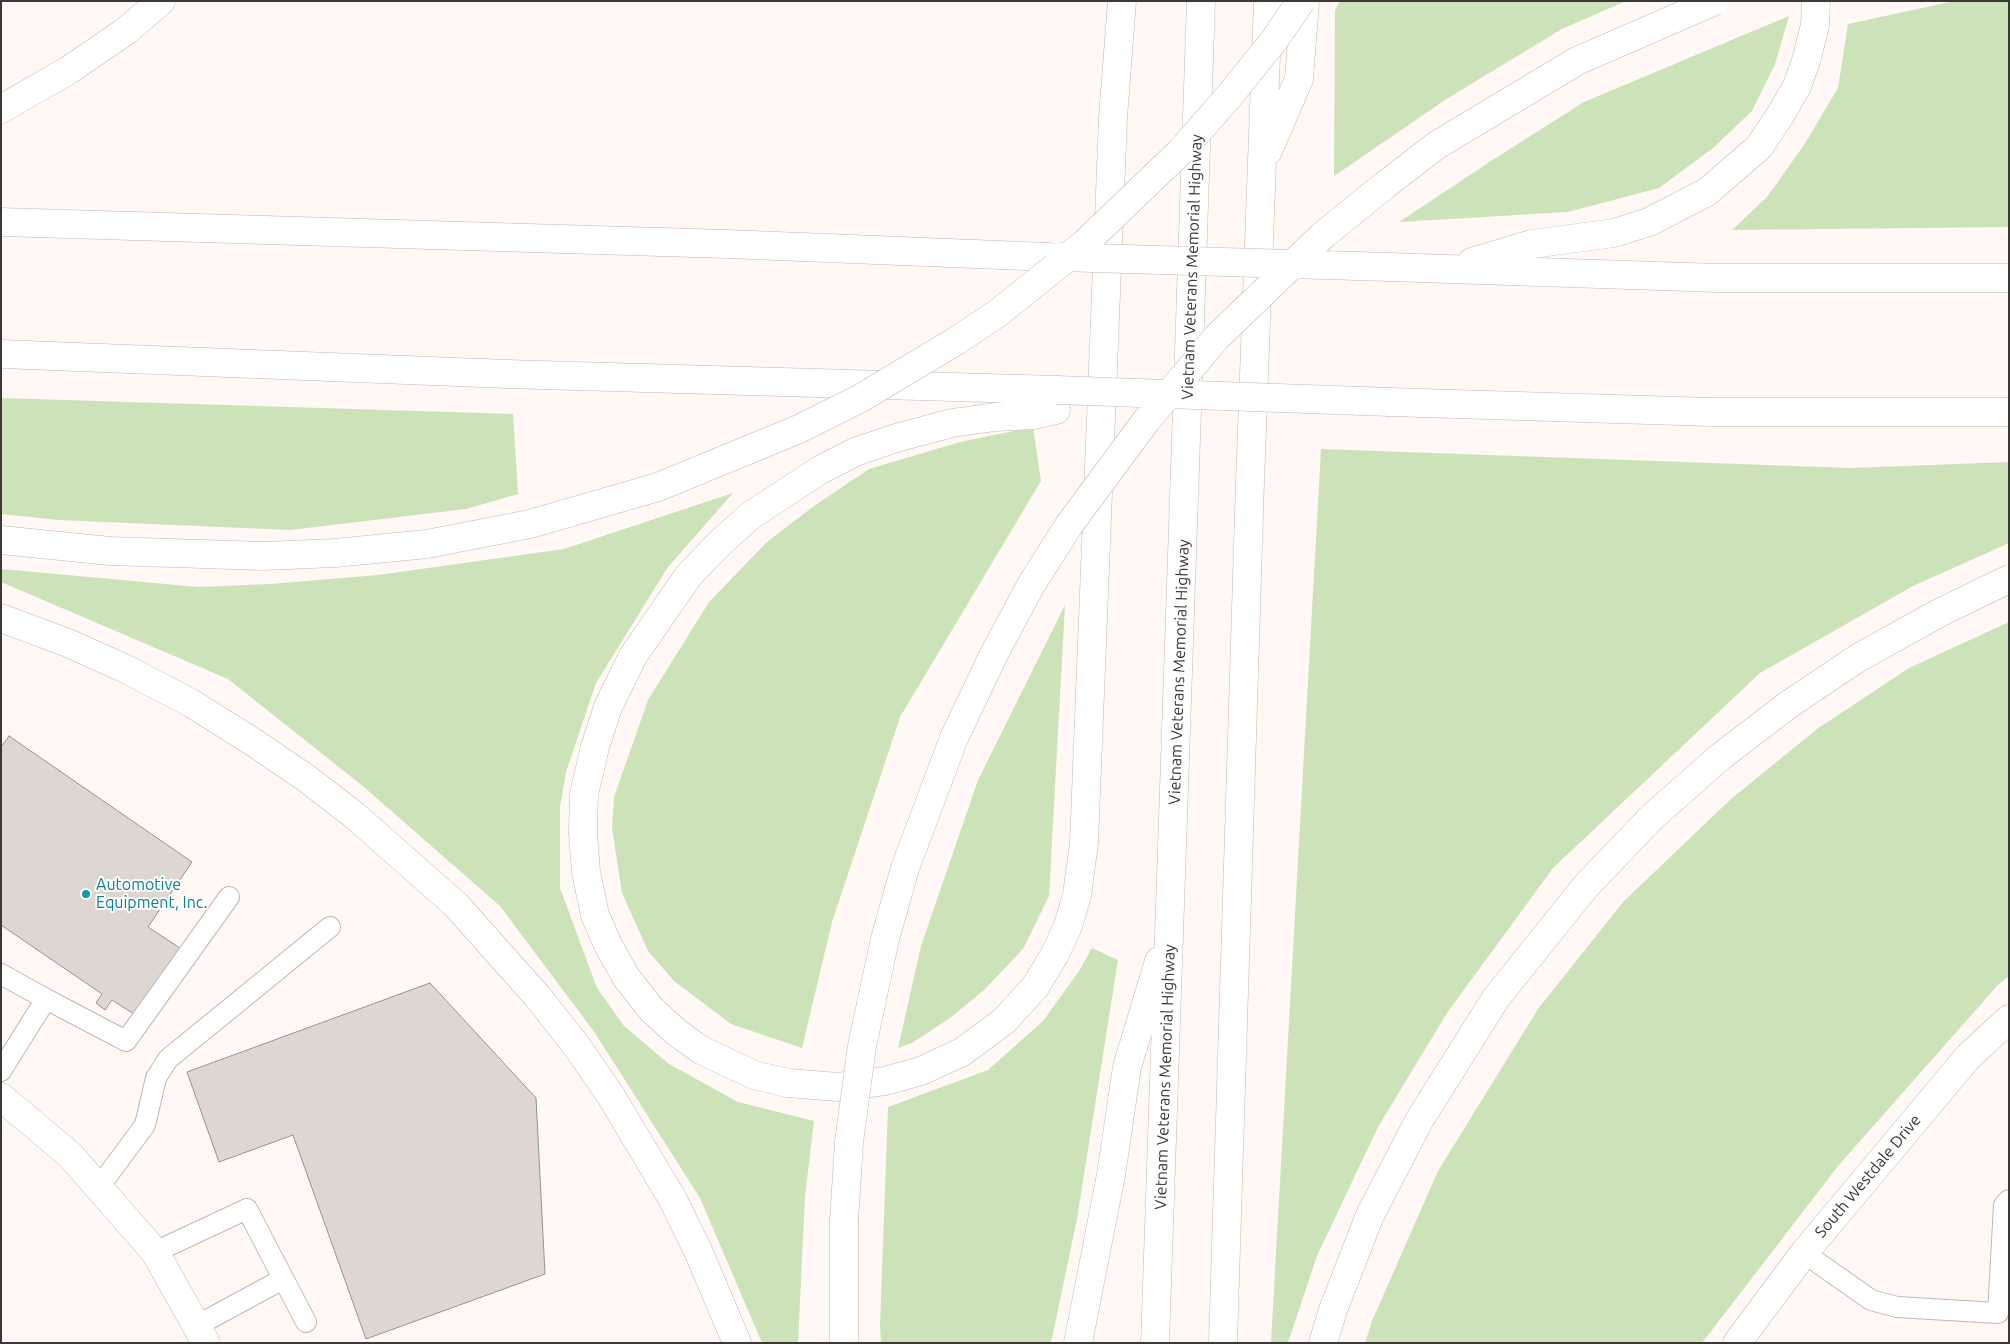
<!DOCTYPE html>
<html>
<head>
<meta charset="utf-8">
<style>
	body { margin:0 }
	#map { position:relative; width:2010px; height:1344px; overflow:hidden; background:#fff8f4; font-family:Ubuntu,sans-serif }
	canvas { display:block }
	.frame { position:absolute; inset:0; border:2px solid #3b3836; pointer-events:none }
</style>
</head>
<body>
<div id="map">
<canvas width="2010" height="1344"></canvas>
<div class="frame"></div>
</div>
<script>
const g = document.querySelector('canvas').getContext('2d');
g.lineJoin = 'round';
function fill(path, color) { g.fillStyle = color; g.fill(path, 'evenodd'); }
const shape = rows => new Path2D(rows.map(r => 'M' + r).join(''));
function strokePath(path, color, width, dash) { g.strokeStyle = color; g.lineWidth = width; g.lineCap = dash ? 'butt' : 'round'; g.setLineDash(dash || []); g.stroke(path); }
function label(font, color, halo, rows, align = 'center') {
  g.font = font + ' Ubuntu,sans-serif'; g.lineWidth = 4; g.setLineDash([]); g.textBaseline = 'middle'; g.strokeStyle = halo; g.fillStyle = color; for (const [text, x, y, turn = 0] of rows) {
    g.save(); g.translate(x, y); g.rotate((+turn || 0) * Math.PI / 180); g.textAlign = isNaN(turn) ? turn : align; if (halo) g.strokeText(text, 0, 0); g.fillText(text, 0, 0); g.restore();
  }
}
fill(shape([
	[1340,1,1626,1,1562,29,1448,98,1334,176,1335,10],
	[1955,1,2009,1,2009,227,1732,230,1767,197,1804,145,1838,88,1848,24],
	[1789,16,1775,64,1752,111,1713,148,1659,188,1568,212,1399,222,1491,161,1584,102],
	[1,398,513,414,518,494,466,509,290,530,59,520,1,514],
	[1033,427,1041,481,900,717,832,922,802,1048,731,1024,674,981,648,951,622,893,612,828,614,797,648,700,709,602,767,542,814,506,869,469,960,442],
	[1321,449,1851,468,2009,462,2009,543,1913,586,1760,673,1553,868,1447,1013,1378,1127,1317,1256,1288,1343,1271,1343],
	[733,493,668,567,596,683,566,772,560,807,560,888,597,988,624,1026,669,1064,738,1102,814,1121,805,1196,798,1343,762,1343,700,1198,595,1033,500,906,364,787,228,679,1,582,1,569,198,587,270,584,378,575,564,549],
	[1065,605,1049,896,1023,949,984,990,950,1018,912,1043,898,1048,921,946,978,780],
	[2009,622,2009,976,1997,986,1838,1166,1702,1343,1365,1343,1372,1321,1438,1171,1538,1009,1623,902,1731,799,1817,729,1909,668],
	[1092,948,1118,960,1077,1219,1051,1343,881,1343,880,1326,888,1107,988,1070,1043,1021,1079,971]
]), '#cce3b9');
const building = shape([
	[9,736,192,862,148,927,180,948,134,1014,112,1000,105,1010,96,1003,102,994,1,925,1,747,9,736],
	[430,983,536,1098,545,1274,366,1339,293,1135,219,1162,187,1072,430,983]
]);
fill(building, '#ded6d1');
strokePath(building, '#99918d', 1);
const service = shape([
	[1,974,46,999,1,1071],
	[46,999,126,1041,229,897],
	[99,1187,145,1125,156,1078,168,1059,330,927],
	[155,1252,247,1209,306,1322],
	[1804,1253,1871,1300,1897,1307,1998,1313,2004,1205,2009,1200],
	[198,1325,283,1279]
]);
const minor = shape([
	[1,1097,70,1155,155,1252,206,1343],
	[1737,1343,1804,1253,1968,1057,2009,1019]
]);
const motorway = shape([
	[1,109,69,70,126,31,161,1],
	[1268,151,1299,79,1305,1],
	[1,222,727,244,1049,257],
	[1472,262,1532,244,1614,233,1649,222,1707,192,1759,147,1781,114,1797,86,1807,58,1815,25,1816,1],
	[1389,267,1718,278,2009,278],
	[1,354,507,374,1056,390],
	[1390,402,1712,412,2009,412],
	[1056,410,1033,415,995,417,952,423,896,438,855,452,820,470,750,516,720,543,689,575,633,656,608,707,595,747,584,794,583,833,586,872,595,915,608,945,626,977,651,1009,676,1032,701,1050,754,1075,788,1083,838,1087,885,1081,921,1071,962,1052,1004,1021,1035,987,1055,954,1068,926,1077,895,1084,843,1113,118,1122,1],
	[1,540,110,551,264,556,335,553,427,544,530,524,658,487,799,429],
	[1,618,68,643,126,669,191,703,253,742,306,778,354,815,456,905,538,997,578,1048,611,1096,672,1198,699,1253,737,1343],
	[844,1343,844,1221],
	[1078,1343,1111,1175,1127,1067,1159,961],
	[1155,1343,1201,1],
	[1223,1343,1250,482,1268,1],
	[1323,1343,1333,1310,1370,1215,1420,1119,1496,998,1586,886,1651,818,1720,757,1788,705,1858,658,1939,613,2009,579]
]);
strokePath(service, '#bfb8b3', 22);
strokePath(minor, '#bfb8b3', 29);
strokePath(motorway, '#bfb8b3', 29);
strokePath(service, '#fff', 20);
strokePath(minor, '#fff', 28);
strokePath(motorway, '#fff', 28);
const motorwayBridge = shape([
	[1060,257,1389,267],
	[1056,390,1390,402],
	[799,429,861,398,956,341,998,313,1084,244,1181,151,1230,95,1275,39,1301,1],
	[844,1221,849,1142,862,1046,885,939,905,868,954,738,994,654,1031,585,1069,525,1146,421,1217,337,1322,236,1385,185,1437,145,1577,61,1715,1]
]);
strokePath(motorwayBridge, '#bfb8b3', 29, []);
strokePath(motorwayBridge, '#fff', 28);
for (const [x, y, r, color] of [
	[86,894,5,"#0f9aa8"]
]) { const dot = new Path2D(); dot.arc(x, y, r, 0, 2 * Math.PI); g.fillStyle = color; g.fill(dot); strokePath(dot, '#fff', 2); }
label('16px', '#3b3836', '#fff', [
	["Vietnam Veterans Memorial Highway",1192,267,-88],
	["Vietnam Veterans Memorial Highway",1179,672,-88],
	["Vietnam Veterans Memorial Highway",1165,1077,-88],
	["South Westdale Drive",1868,1176,-50]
]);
label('16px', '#0d838f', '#fff', [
	["Automotive",96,885],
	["Equipment, Inc.",96,903]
], 'left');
</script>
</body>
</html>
